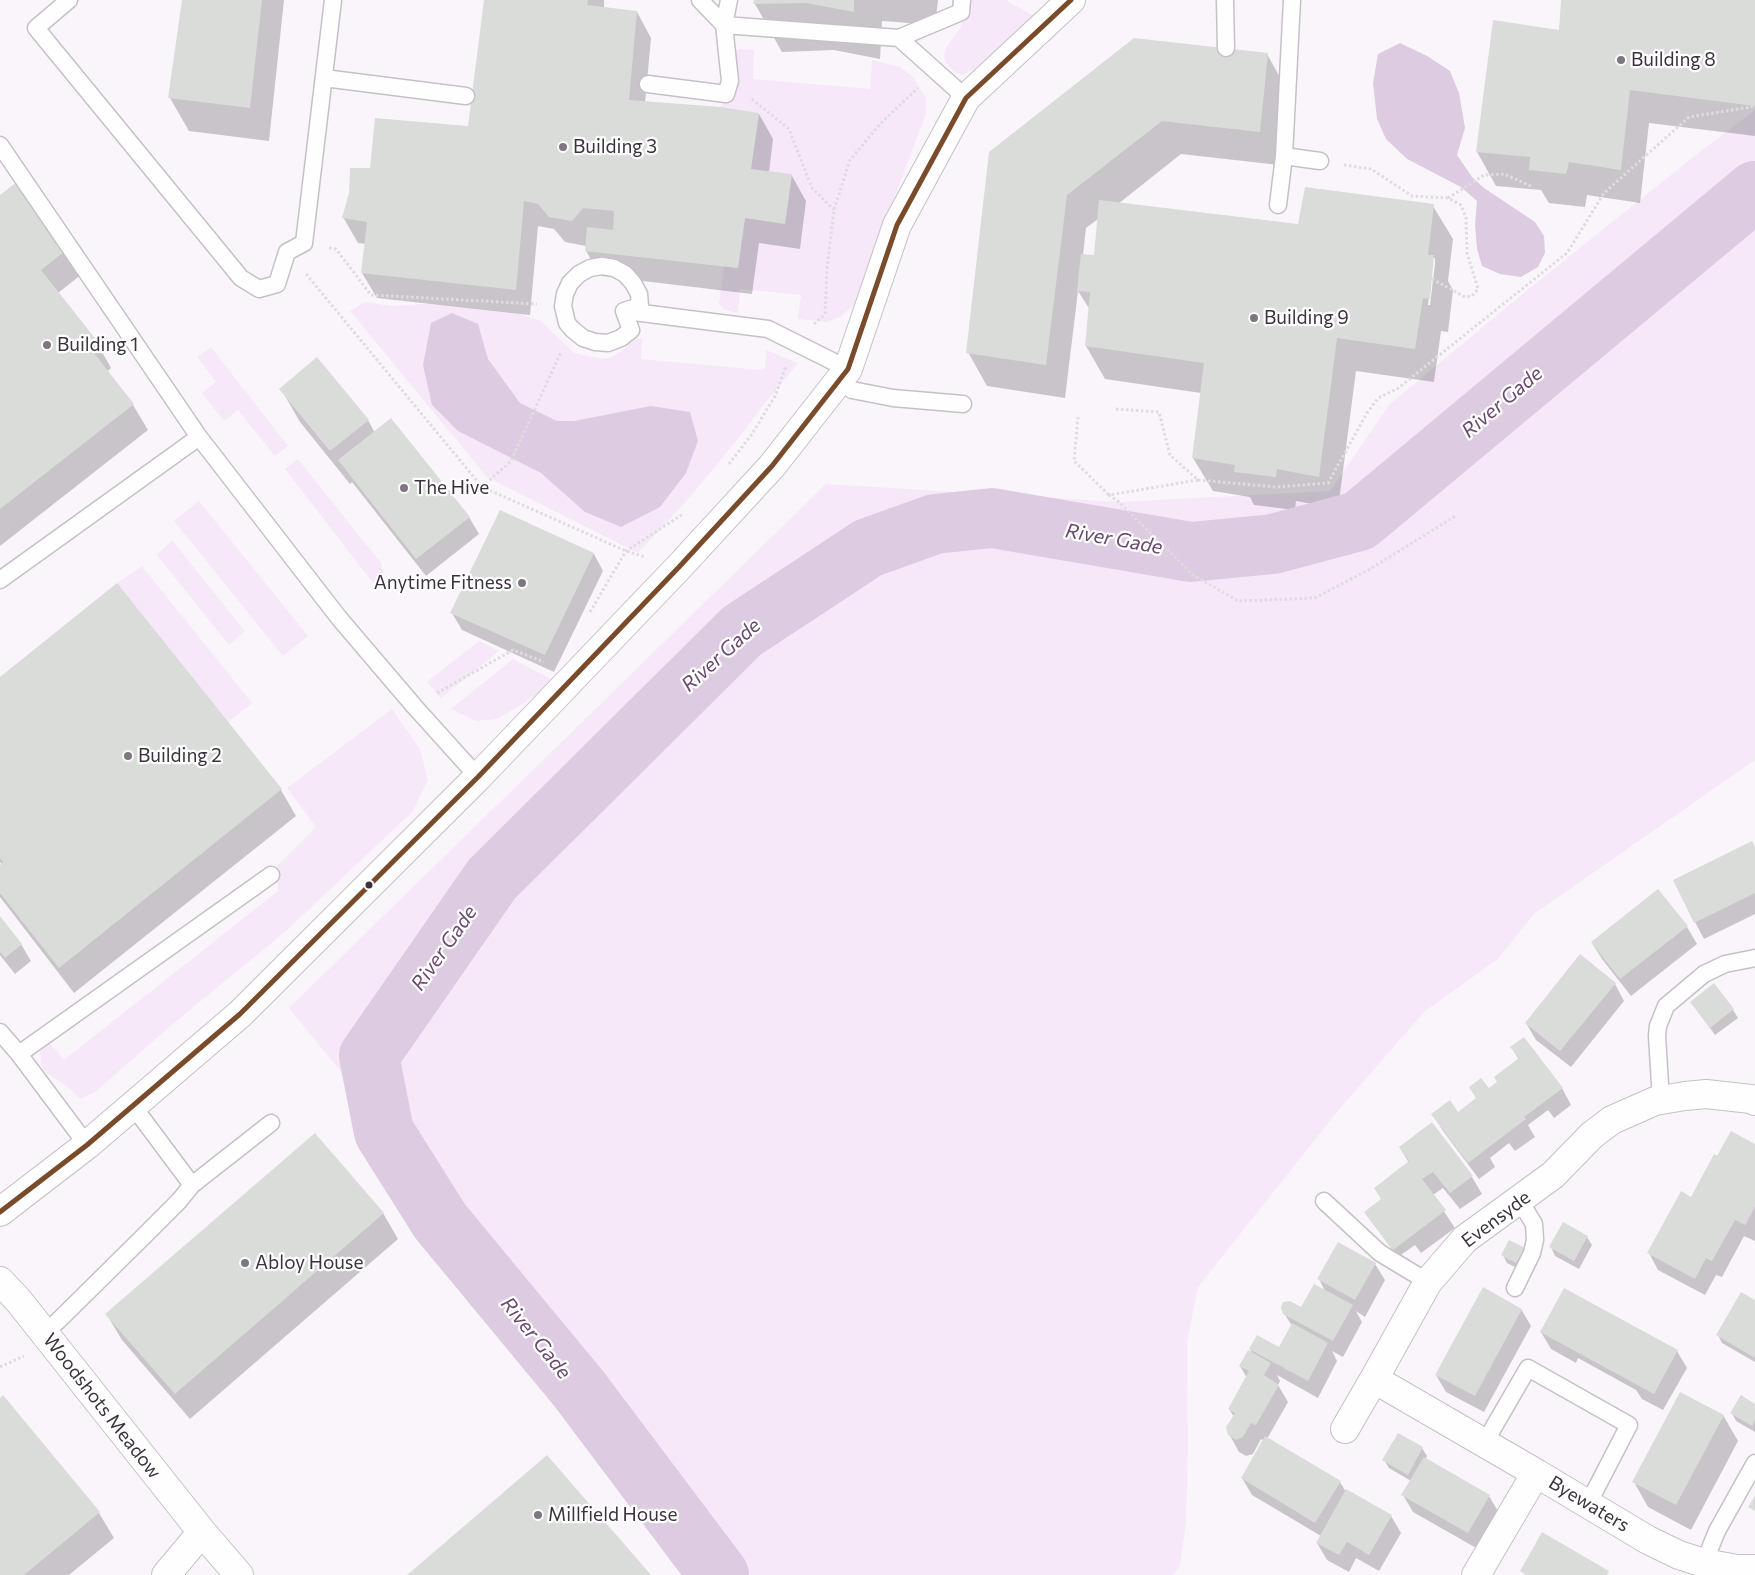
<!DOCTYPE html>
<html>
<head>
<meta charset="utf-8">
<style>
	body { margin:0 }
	canvas { display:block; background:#faf5fb }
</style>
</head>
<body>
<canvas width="1755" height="1575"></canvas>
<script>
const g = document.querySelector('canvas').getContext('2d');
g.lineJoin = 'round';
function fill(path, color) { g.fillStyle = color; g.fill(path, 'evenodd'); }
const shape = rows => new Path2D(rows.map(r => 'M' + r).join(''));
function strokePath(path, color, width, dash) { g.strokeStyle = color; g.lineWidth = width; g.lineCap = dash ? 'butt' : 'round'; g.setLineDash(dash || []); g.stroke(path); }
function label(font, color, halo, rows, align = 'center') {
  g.font = font + ' Commissioner,sans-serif'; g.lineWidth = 4.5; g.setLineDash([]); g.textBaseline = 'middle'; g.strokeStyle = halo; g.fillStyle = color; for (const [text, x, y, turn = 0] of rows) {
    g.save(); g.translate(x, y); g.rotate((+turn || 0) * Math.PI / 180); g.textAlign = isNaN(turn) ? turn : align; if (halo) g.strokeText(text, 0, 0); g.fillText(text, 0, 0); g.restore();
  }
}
fill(shape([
	[967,0,1008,0,1007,1,1034,16,976,69,961,75,953,71,946,64,944,57,945,49,961,27],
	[739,49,754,50,753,79,870,89,872,60,900,67,913,77,926,98,926,114,854,305,840,317,827,322,798,319,801,295,740,289,738,313,724,310,719,303,724,266,738,268,745,218,785,224,792,175,751,169,759,113,721,107,729,56],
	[1755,110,1755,760,1534,914,1498,959,1424,1012,1337,1112,1198,1287,1187,1342,1188,1448,1186,1522,1180,1566,1173,1575,750,1575,289,1008,826,484,1119,502,1330,491,1389,405,1531,287,1701,151],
	[365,302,391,306,424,304,443,305,517,313,541,321,574,353,598,358,610,358,623,350,635,339,642,339,641,359,761,370,765,368,766,350,798,363,762,407,741,435,690,497,638,553,487,477,350,311],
	[211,347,288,446,275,456,238,410,224,421,202,393,216,382,197,357],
	[298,459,381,563,384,575,382,579,373,583,285,469],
	[199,501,308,636,283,656,174,521],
	[172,540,245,631,229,645,157,555],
	[142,566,252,703,228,722,117,583],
	[479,641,499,651,441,698,427,682],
	[513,659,551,679,542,690,523,704,497,719,476,721,451,709],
	[392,709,420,749,428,780,413,811,286,931,174,1023,94,1093,80,1099,68,1087,45,1072,41,1065,40,1052,48,1041,64,1060,278,891,276,867,316,827,287,788]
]), '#f6e8f9');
fill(shape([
	[1400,43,1427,56,1450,71,1459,93,1465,128,1457,155,1472,177,1484,188,1535,222,1544,236,1545,253,1538,267,1521,277,1500,274,1482,266,1477,249,1475,225,1477,201,1461,187,1407,159,1386,139,1377,119,1373,83,1378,54],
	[452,313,478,324,488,359,520,403,557,421,574,421,651,406,690,412,698,441,686,473,660,507,621,527,585,512,541,473,458,431,432,405,423,365,431,323]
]), '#ddcce1');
fill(shape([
	[183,0,284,0,269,141,189,131,170,98],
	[485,0,604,0,604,8,637,12,651,38,645,103,759,114,773,139,769,172,792,176,806,201,800,249,759,243,752,294,601,276,586,251,586,246,565,242,554,229,538,226,530,315,377,298,362,273,366,244,358,243,343,217,371,170,469,127],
	[755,0,938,0,935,25,882,21,880,59,834,50,782,52,755,4],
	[1562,0,1755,0,1755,136,1649,123,1640,203,1587,195,1585,207,1549,203,1541,190,1496,186,1477,152,1494,21,1560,32],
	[1267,54,1286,88,1279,165,1181,154,1118,204,1299,225,1433,206,1453,239,1448,281,1453,290,1448,332,1441,331,1434,382,1356,371,1338,509,1296,501,1295,510,1254,505,1250,497,1213,491,1193,458,1201,393,1105,379,1086,346,1090,310,1078,291,1065,398,987,386,968,352,991,153],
	[1098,219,1095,256,1083,255,1086,228],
	[1433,258,1435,258,1435,264,1430,305,1428,305],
	[0,196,87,270,58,293,97,343,111,368,107,372,133,405,148,430,0,546],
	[281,389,368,420,375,433,469,517,479,534,426,576,352,482,350,484,300,422],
	[501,512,594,554,603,571,554,672,462,630,452,613],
	[117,585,281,790,296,816,74,993,0,897,0,867,2,865,0,862,0,678],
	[1755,849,1755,914,1704,939,1695,922],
	[1658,891,1687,927,1697,944,1631,996,1602,959,1592,943],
	[0,918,21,944,31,961,15,974,0,955],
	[1615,984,1624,1001,1571,1067,1536,1040,1526,1023],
	[1691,1002,1733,1010,1738,1018,1715,1035],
	[1512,1048,1562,1088,1571,1105,1554,1118,1548,1110,1528,1125,1535,1137,1515,1151,1509,1143,1490,1158,1495,1167,1479,1179,1443,1131,1433,1115,1458,1113,1499,1083,1519,1060],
	[1755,1145,1755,1241,1744,1236,1722,1277,1716,1275,1705,1295,1658,1270,1649,1253,1692,1198,1718,1158],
	[1400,1148,1472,1177,1482,1194,1460,1209,1443,1188,1433,1195,1455,1228,1421,1253,1415,1245,1398,1257,1365,1213,1382,1200,1409,1163],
	[383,1213,398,1239,190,1419,122,1340,107,1315],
	[1587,1237,1592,1245,1579,1269,1555,1256,1551,1247],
	[1524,1249,1529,1257,1521,1270,1507,1263,1503,1255],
	[1375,1264,1385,1280,1365,1317,1356,1311,1362,1322,1343,1357,1332,1351,1337,1361,1318,1398,1277,1375,1280,1381,1278,1385,1288,1402,1267,1439,1340,1482,1346,1492,1391,1516,1401,1533,1379,1571,1356,1558,1349,1572,1327,1560,1317,1543,1321,1536,1252,1495,1242,1478,1264,1441,1261,1439,1253,1454,1246,1456,1239,1452,1229,1434,1234,1417,1229,1409,1247,1378,1240,1366,1253,1355,1250,1349,1280,1349,1292,1326,1284,1313,1302,1308,1325,1291,1319,1279],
	[1755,1302,1755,1362,1722,1343,1718,1335],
	[1521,1309,1531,1326,1484,1412,1446,1392,1436,1375],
	[1541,1332,1677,1351,1687,1368,1663,1410,1642,1399,1636,1390,1578,1358,1576,1363,1551,1349],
	[0,1400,99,1513,114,1538,69,1575,0,1575],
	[1755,1405,1755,1432,1736,1421,1732,1413],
	[1723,1415,1738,1441,1691,1530,1648,1507,1634,1482],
	[1398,1434,1422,1448,1427,1456,1425,1460,1489,1496,1499,1513,1478,1549,1413,1512,1403,1495,1411,1481,1389,1468,1384,1460]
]), '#0003');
strokePath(shape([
	[719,1575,579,1389,440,1221,384,1132,369,1056,492,879,742,631,868,548,935,524,992,518,1191,552,1273,544,1359,521,1755,191]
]), '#ddcce1', 60);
fill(shape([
	[182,0,262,0,250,108,168,98],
	[484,0,588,0,587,5,637,11,629,100,721,107,759,113,751,169,792,174,785,224,745,218,738,268,585,251,587,227,613,230,614,211,583,208,572,221,549,217,538,204,524,201,516,290,361,273,367,222,342,218,349,193,350,168,370,168,375,118,468,126],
	[754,0,854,0,854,12,806,3,753,4],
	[1561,0,1755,0,1755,106,1630,90,1621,170,1569,162,1566,174,1529,170,1530,157,1476,152,1493,20,1559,30],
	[1134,38,1268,53,1260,132,1162,121,1067,195,1046,365,966,353,989,152],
	[22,178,74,244,41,270,98,342,90,348,134,404,0,509,0,195],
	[1305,187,1434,204,1428,255,1434,255,1430,299,1423,298,1415,349,1337,338,1319,477,1277,469,1276,477,1234,472,1235,465,1192,458,1204,363,1085,346,1090,292,1077,291,1081,254,1094,255,1099,200,1298,224],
	[317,357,369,420,330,451,279,389],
	[391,418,470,517,416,559,338,460],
	[500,510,594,553,545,655,450,613],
	[117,583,282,789,59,968,0,893,0,865,3,862,0,858,0,677],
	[1752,841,1755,847,1755,893,1694,923,1673,880],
	[1658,889,1688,926,1620,979,1591,942],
	[0,916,22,944,5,958,0,952],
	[1580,954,1616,983,1560,1051,1525,1023],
	[1714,983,1734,1009,1710,1028,1690,1002],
	[1524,1037,1563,1088,1524,1117,1526,1119,1468,1163,1431,1114,1450,1100,1458,1112,1476,1098,1469,1087,1481,1078,1489,1088,1497,1082,1494,1077,1519,1058,1510,1047],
	[1432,1122,1473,1176,1450,1193,1433,1172,1422,1179,1446,1210,1393,1250,1364,1212,1381,1199,1374,1188,1409,1161,1399,1147],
	[1731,1131,1755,1144,1755,1207,1745,1225,1735,1220,1712,1261,1706,1258,1695,1279,1647,1253,1681,1191,1691,1197,1714,1154,1717,1156],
	[315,1133,384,1213,175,1394,105,1314],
	[1563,1222,1588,1236,1574,1261,1549,1247],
	[1509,1240,1525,1248,1516,1263,1501,1255],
	[1338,1242,1376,1263,1355,1300,1317,1279],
	[1314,1284,1353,1305,1333,1341,1283,1314,1281,1307,1283,1302,1290,1301,1301,1307],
	[1483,1287,1522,1309,1475,1396,1435,1375],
	[1564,1288,1678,1350,1654,1394,1540,1332],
	[1741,1292,1755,1300,1755,1358,1716,1335],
	[1292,1323,1328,1343,1308,1381,1249,1349,1257,1335,1279,1347],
	[1248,1350,1271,1363,1264,1375,1279,1385,1256,1425,1251,1423,1243,1437,1236,1440,1228,1435,1226,1427,1235,1413,1228,1409,1249,1371,1239,1366],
	[1680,1392,1724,1415,1676,1505,1632,1482],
	[3,1395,100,1512,24,1575,0,1575,0,1398],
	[1741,1395,1755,1404,1755,1420,1752,1426,1730,1413],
	[1398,1433,1423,1447,1408,1475,1382,1460],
	[1265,1436,1341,1481,1315,1523,1241,1478],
	[547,1455,651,1575,407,1575],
	[1424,1457,1490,1495,1468,1533,1401,1495],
	[1346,1489,1392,1515,1369,1555,1347,1542,1339,1555,1316,1543],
	[1755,1496,1755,1511,1748,1507],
	[1542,1532,1609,1571,1607,1575,1526,1575,1520,1571]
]), '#dadcda');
const service = shape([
	[69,0,36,28,241,278,259,289,277,284,287,252,304,243,333,0],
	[700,0,724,25,899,38,966,98],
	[1225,0,1226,48],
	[899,38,961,12,962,0],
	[324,78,466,96],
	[648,84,726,94,730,81,724,25,729,0],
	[0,145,199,437,339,618,414,706,478,777],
	[1284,156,1320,161],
	[1278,205,1284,156,1292,0],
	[602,266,614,268,625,274,633,283,639,294,640,306,624,311,631,330,621,338,608,343,595,342,583,338,572,329,567,323,563,306,565,294,570,283,579,274,590,268,602,266],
	[626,311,768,329,848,369],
	[840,381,852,390,893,398,963,404],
	[0,580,199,437],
	[0,1032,19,1054,87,1145],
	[19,1054,271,875],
	[1661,1100,1657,1036,1658,1026,1666,1006,1704,974,1725,964,1755,958],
	[192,1185,271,1123],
	[1324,1201,1380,1253,1428,1282],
	[1515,1288,1532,1253,1535,1240,1534,1224,1520,1201],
	[44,1333,59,1320,143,1237,179,1201,192,1185,133,1106],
	[1485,1442,1528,1368,1629,1425,1588,1504],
	[1704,1563,1717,1531,1755,1463]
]);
const minor = shape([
	[0,1212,87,1145,240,1014,478,777,679,567,772,466,848,369,897,225,966,98,1071,0],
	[0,1281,18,1300,202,1532,239,1575],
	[1345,1429,1374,1379],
	[1536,1473,1374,1379,1428,1282,1465,1239,1553,1175,1592,1135,1612,1120,1655,1101,1685,1096,1706,1094,1751,1099,1755,1101],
	[166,1575,202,1532],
	[1476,1575,1536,1473,1648,1540,1679,1555,1704,1563,1737,1569,1755,1569]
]);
strokePath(service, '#c6c0c8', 19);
strokePath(minor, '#c6c0c8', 30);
strokePath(shape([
	[752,99,789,129,812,188,834,210],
	[1344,165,1371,169,1412,196,1448,198],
	[329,248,336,249,371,295,537,304],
	[306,274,482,487,626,551,645,557],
	[1432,279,1465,297,1472,296,1478,289,1467,253,1466,218,1461,205,1448,198,1484,175,1504,174,1533,187],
	[814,324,825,314,827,268,834,210,850,160,881,123,918,88],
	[1116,409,1159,412,1170,455,1198,480,1109,495,1119,502,1193,575,1238,601,1315,598,1370,569,1457,515],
	[1078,417,1074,461,1109,495],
	[729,464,752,434,775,396,786,366],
	[1198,480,1276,487,1328,483,1367,413,1378,398,1397,389,1567,253,1604,193,1689,117,1751,107,1755,105],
	[482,487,511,461,561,352],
	[590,612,626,551,683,514],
	[437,693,513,650,544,662],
	[0,1367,24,1356]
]), '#dedcde', 3, [2.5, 2.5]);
strokePath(service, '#fefefe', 16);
strokePath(minor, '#fefefe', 28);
strokePath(shape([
	[0,1212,87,1145,240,1014,478,777,679,567,772,466,848,369,897,225,966,98,1071,0]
]), '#7a4b2a', 5);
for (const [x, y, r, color] of [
	[1621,60,5,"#7e7680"],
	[563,147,5,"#7e7680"],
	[1254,318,5,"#7e7680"],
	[47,345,5,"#7e7680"],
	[404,488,5,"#7e7680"],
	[522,583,5,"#7e7680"],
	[128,756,5,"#7e7680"],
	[369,885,4.5,"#3b323d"],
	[245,1263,5,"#7e7680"],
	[538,1515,5,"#7e7680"]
]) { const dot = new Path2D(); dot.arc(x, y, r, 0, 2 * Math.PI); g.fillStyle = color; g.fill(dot); strokePath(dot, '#fff', 2); }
label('19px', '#3b323d', '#fff', [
	["Building 8",1631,60],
	["Building 3",573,147],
	["Building 9",1264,318],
	["Building 1",57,345],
	["The Hive",414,488],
	["Anytime Fitness",512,583,"right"],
	["Building 2",138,756],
	["Abloy House",255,1263],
	["Millfield House",548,1515]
], 'left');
label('19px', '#3b323d', '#fff', [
	["Evensyde",1496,1219,-37],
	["Woodshots Meadow",102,1406,52],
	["Byewaters",1589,1504,31]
]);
label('italic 20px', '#68486f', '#fff', [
	["River Gade",1502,402,-40],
	["River Gade",1114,539,10],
	["River Gade",721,655,-42],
	["River Gade",444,948,-55],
	["River Gade",536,1338,51]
]);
</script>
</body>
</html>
